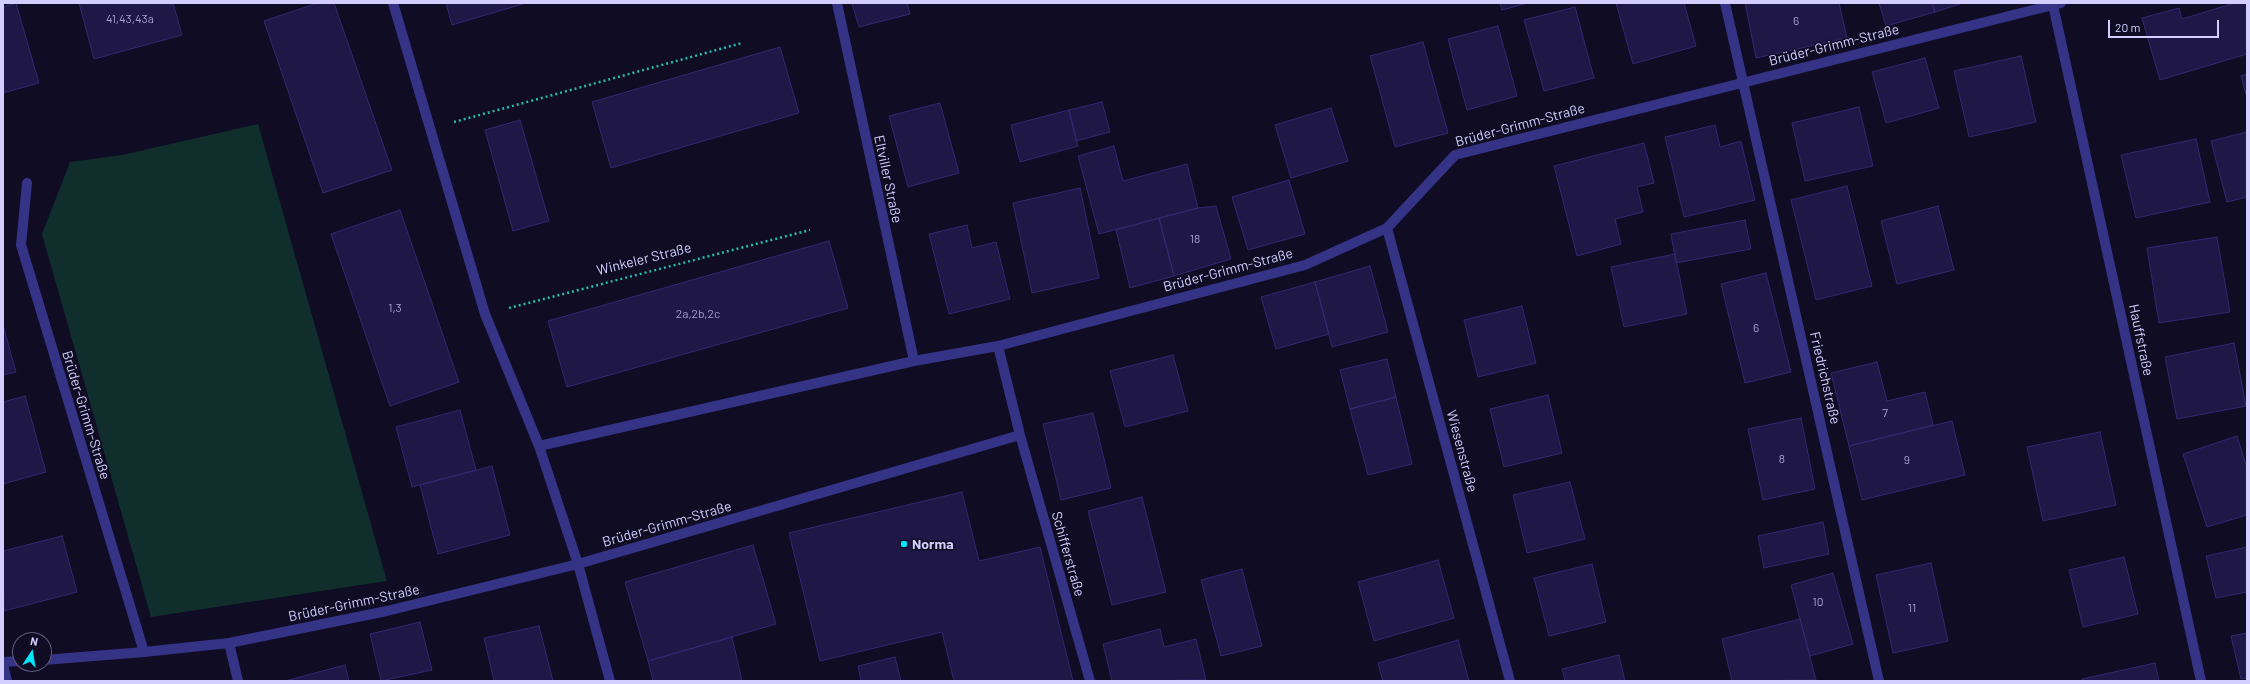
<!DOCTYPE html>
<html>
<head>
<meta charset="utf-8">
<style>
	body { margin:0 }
	#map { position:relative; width:2250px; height:684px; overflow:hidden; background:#0f0c23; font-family:Barlow,sans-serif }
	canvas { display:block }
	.frame { position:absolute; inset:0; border:4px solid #d3ceff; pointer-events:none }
	.north { position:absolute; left:12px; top:632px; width:40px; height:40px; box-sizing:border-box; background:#0f0c23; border:1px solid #5d5a7b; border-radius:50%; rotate:12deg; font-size:11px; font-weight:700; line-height:16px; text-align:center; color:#d3ceff }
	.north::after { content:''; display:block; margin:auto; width:14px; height:18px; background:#00e6f9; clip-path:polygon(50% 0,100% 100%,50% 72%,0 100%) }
	.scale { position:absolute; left:2108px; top:20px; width:111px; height:18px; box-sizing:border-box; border:2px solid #d3ceff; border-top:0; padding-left:5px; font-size:12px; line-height:14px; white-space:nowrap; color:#d3ceff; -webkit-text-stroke:3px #0f0c23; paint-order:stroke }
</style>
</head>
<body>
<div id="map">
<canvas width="2250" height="684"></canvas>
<div class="frame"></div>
<div class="north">N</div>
<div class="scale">20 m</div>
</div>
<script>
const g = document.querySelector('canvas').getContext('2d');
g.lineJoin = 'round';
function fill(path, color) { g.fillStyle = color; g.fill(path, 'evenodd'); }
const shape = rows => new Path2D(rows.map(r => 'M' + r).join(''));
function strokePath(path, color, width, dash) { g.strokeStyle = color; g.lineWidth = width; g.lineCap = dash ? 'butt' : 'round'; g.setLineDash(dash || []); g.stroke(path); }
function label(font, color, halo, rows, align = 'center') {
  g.font = font + ' Barlow,sans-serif'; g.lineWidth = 3; g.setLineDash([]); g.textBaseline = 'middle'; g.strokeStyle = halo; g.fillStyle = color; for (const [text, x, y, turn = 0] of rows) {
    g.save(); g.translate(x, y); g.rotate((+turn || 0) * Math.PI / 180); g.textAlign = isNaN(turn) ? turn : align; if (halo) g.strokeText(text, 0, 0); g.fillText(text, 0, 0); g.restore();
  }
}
fill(shape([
	[258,124,387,581,151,617,42,234,70,162,122,155]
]), '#0f2e2c');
const building = shape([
	[16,3,39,83,3,93,3,7,16,3],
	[79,3,173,3,182,35,94,59,79,3],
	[318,3,334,3,392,170,323,193,264,21,318,3],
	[446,3,526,3,452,25,446,3],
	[852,3,907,3,910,14,859,27,852,3],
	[1500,3,1528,3,1502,10,1500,3],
	[1616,3,1684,3,1696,46,1633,64,1616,3],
	[1745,3,1839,3,1847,38,1756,58,1745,3],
	[1879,3,1932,3,1935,12,1886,26,1879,3],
	[1932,3,1963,3,1935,12,1932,3],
	[2235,3,2247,3,2247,54,2160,80,2142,18,2179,8,2182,19,2235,3],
	[1575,7,1594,78,1544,91,1524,20,1575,7],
	[1498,26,1517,96,1467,110,1448,39,1498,26],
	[1423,42,1448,133,1395,147,1370,56,1423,42],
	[780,47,799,113,611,168,592,102,780,47],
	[2021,56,2036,122,1969,137,1954,71,2021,56],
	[1925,58,1939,108,1886,123,1872,72,1925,58],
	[2247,74,2247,98,2241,76,2247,74],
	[1102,102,1110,132,1076,141,1069,110,1102,102],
	[940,103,959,173,908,187,889,116,940,103],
	[1859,107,1873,166,1805,181,1792,123,1859,107],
	[1331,108,1348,161,1291,178,1275,125,1331,108],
	[1069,110,1078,146,1020,162,1011,125,1069,110],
	[520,120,549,221,513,231,485,130,520,120],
	[1715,125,1720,147,1741,141,1755,200,1684,217,1665,137,1715,125],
	[2247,132,2247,197,2227,202,2211,141,2247,132],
	[2196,139,2210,202,2136,218,2121,155,2196,139],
	[1644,143,1654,183,1637,187,1643,212,1615,219,1621,244,1577,256,1554,166,1644,143],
	[1114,146,1123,181,1187,164,1198,208,1099,234,1078,156,1114,146],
	[1289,180,1305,234,1248,250,1232,197,1289,180],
	[1847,186,1872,286,1816,300,1791,200,1847,186],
	[1080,188,1099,278,1032,293,1013,203,1080,188],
	[1216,206,1231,259,1174,276,1159,218,1198,208,1216,206],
	[1938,206,1954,270,1897,284,1881,221,1938,206],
	[400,210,459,382,390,406,331,234,400,210],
	[1159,218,1174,276,1130,288,1116,230,1159,218],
	[1745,220,1751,249,1676,263,1671,234,1745,220],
	[967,225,972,248,996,242,1010,299,949,314,929,234,967,225],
	[2217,237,2230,312,2159,323,2147,248,2217,237],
	[829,241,848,308,567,387,548,321,829,241],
	[1675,254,1687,314,1624,327,1611,267,1675,254],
	[1370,266,1388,332,1332,347,1315,282,1370,266],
	[1766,273,1791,372,1745,383,1721,284,1766,273],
	[1315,282,1329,334,1276,349,1261,297,1315,282],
	[1522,306,1536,363,1478,377,1464,320,1522,306],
	[3,325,16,372,3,375,3,325],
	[2234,343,2246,406,2177,419,2165,357,2234,343],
	[1173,355,1188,411,1125,427,1110,371,1173,355],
	[1387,359,1396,397,1350,409,1340,370,1387,359],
	[1877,362,1887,401,1925,392,1933,425,1849,446,1831,373,1877,362],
	[1548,395,1562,453,1504,467,1490,409,1548,395],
	[25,396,46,472,3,484,3,402,25,396],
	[1396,397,1412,464,1368,475,1350,409,1396,397],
	[460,410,476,470,412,487,396,427,460,410],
	[1093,413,1111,488,1061,500,1043,424,1093,413],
	[1801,418,1815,489,1763,500,1748,429,1801,418],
	[1952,421,1965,475,1862,500,1849,446,1952,421],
	[2100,432,2116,505,2043,521,2027,447,2100,432],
	[2237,436,2247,468,2247,515,2207,527,2183,454,2237,436],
	[492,466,510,535,438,554,420,485,492,466],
	[1570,482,1585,539,1527,553,1513,495,1570,482],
	[962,492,979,561,1040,547,1073,681,954,681,942,632,820,661,789,533,962,492],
	[1142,497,1166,592,1112,605,1088,511,1142,497],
	[1823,522,1829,554,1764,568,1758,536,1823,522],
	[62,536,77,592,4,611,3,551,62,536],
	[753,545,776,624,648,661,625,582,753,545],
	[2247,547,2247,592,2216,598,2206,556,2247,547],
	[2124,557,2138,614,2083,627,2069,570,2124,557],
	[1438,560,1454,618,1374,641,1358,582,1438,560],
	[1931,563,1948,641,1893,653,1876,575,1931,563],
	[1592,564,1606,622,1549,636,1534,578,1592,564],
	[1242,569,1262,646,1221,656,1201,580,1242,569],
	[1833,573,1853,644,1810,656,1791,585,1833,573],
	[1800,619,1816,680,1732,681,1722,639,1800,619],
	[420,622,432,670,381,681,370,634,420,622],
	[539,626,553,681,494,681,484,638,539,626],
	[1160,629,1164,647,1196,639,1206,680,1112,681,1103,644,1160,629],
	[2247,633,2247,678,2241,679,2231,636,2247,633],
	[732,637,742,681,653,681,648,661,732,637],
	[1458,640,1469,681,1383,681,1378,663,1458,640],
	[1619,655,1625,681,1565,681,1562,669,1619,655],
	[895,657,901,681,861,681,858,666,895,657],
	[2155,663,2159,681,2082,681,2082,679,2155,663],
	[345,665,349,681,285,681,345,665]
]);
fill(building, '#1f1745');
strokePath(building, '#342773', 1);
strokePath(shape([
	[454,122,742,43],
	[509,308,810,230]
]), '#25bcb0', 2.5, [2, 3]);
strokePath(shape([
	[27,183,21,245,144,652],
	[578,564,610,681],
	[229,643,238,681],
	[3,665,7,681]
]), '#353386', 10);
strokePath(shape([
	[393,3,485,314,539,446,578,564],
	[837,3,914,361],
	[1725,3,1879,681],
	[2053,5,2201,681],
	[1387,228,1510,681],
	[539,446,914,361,998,346],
	[44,660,144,652,229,643,387,611,578,564,1020,435],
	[3,662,20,661],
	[1090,681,1020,435,998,346,1305,265,1387,228,1455,155,2061,3]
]), '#353386', 10);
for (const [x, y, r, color] of [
	[904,544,4,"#00e6f9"]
]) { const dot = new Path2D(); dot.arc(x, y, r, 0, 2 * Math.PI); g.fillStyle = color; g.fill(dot); strokePath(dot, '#0f0c23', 1.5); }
label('12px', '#a6a0d0', null, [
	["41,43,43a",130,19],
	["6",1796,21],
	["18",1195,239],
	["1,3",395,308],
	["2a,2b,2c",698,314],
	["6",1756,328],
	["7",1885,413],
	["8",1782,459],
	["9",1907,460],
	["10",1818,602],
	["11",1912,608]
]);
label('14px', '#d3ceff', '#0f0c23', [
	["Brüder-Grimm-Straße",1834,45,-14],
	["Brüder-Grimm-Straße",1520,125,-15],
	["Eltviller Straße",888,179,78],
	["Winkeler Straße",644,259,-14],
	["Brüder-Grimm-Straße",1228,270,-15],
	["Hauffstraße",2141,340,78],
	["Friedrichstraße",1825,378,77],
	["Brüder-Grimm-Straße",86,415,73],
	["Wiesenstraße",1462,451,75],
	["Brüder-Grimm-Straße",667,524,-16],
	["Schifferstraße",1068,554,74],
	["Brüder-Grimm-Straße",354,603,-12]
]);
label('bold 14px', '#d3ceff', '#0f0c23', [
	["Norma",912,544]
], 'left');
</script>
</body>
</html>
